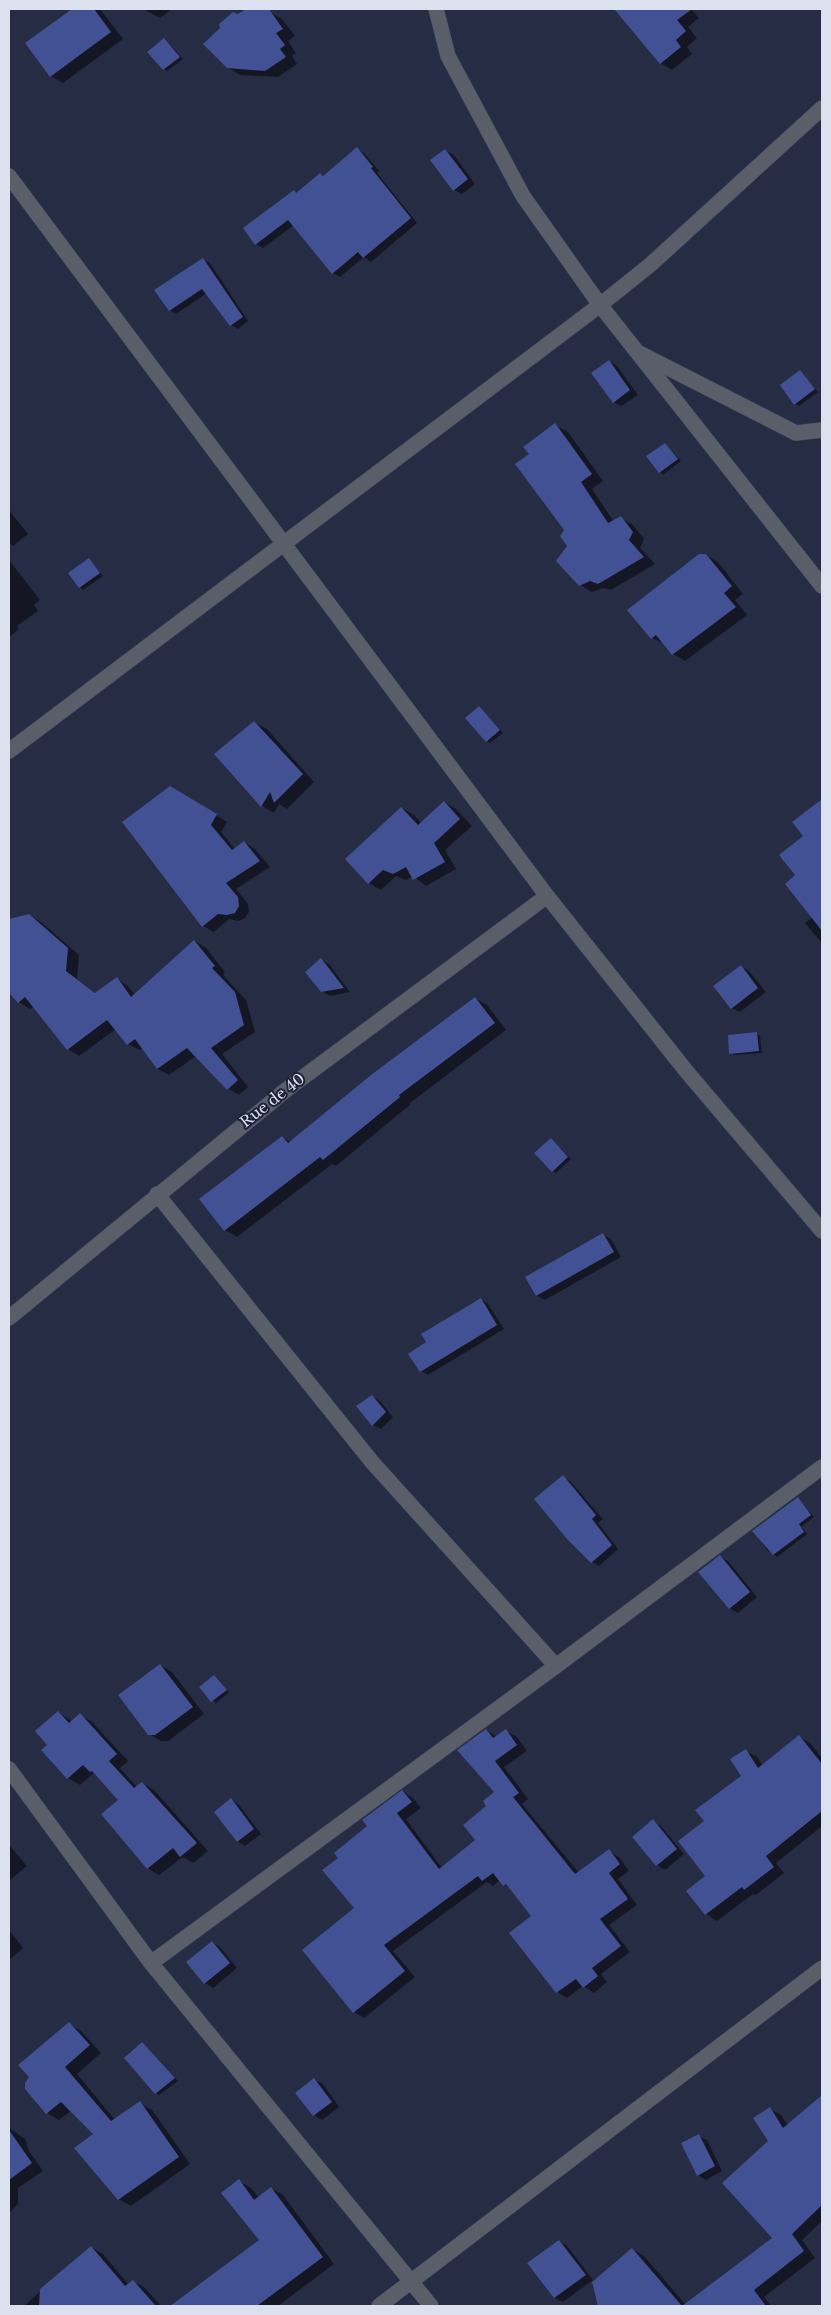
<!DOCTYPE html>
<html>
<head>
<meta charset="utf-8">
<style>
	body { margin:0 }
	#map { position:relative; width:831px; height:2315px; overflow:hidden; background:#262c43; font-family:"Libre Baskerville",serif }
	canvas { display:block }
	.frame { position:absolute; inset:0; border:10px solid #dce1f0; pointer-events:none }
</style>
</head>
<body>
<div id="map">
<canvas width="831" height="2315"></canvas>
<div class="frame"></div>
</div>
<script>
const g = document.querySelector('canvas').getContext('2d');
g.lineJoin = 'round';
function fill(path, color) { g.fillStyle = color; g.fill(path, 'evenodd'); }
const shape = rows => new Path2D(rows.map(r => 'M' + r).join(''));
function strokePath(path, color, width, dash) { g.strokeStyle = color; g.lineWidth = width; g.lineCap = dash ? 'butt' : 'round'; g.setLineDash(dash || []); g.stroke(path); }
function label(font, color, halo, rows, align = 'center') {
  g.font = font + ' "Libre Baskerville",serif'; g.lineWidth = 4; g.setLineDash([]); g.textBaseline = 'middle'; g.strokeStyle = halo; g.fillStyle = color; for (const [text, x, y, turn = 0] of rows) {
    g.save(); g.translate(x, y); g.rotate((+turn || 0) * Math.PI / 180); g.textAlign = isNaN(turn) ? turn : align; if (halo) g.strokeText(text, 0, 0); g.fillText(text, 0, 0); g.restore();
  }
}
fill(shape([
	[74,9,100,9,123,39,63,83,51,76,27,43],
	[143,9,172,9,160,18],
	[258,9,268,14,270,12,282,19,295,36,288,41,296,53,292,56,297,64,278,77,240,75,227,67,238,16],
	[616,9,691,9,699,18,688,27,697,38,687,47,692,54,672,70,660,63],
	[165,39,183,59,167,71,164,69],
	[357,149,364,153,379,171,377,173,417,223,371,262,364,257,340,277,333,273,294,225,263,248,256,244,297,194,321,174,324,176],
	[445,150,454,155,475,184,462,194,454,190],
	[203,259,210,263,248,321,238,329,231,325,207,293,176,314,170,310],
	[609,361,617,366,638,395,621,406,613,402],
	[800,372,818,392,799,406,795,404],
	[555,425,568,432,603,481,592,489,614,522,621,518,633,525,644,539,640,548,655,564,611,590,603,588,592,592,580,585,565,530,530,455],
	[665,444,681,461,663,475,648,457],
	[9,510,28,534,13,546,9,543],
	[706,555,718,562,743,594,735,600,747,615,685,661,673,654,665,644,652,638],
	[9,560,40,600,34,605,38,611,17,626,19,629,9,637],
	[89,560,103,576,83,590,80,587],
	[479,707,503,733,490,743,487,741],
	[254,722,267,729,314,782,287,809,279,804,274,813,262,806,216,755],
	[181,793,227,822,221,832,235,849,244,842,255,849,270,867,236,889,248,904,249,912,245,918,238,921,229,919,214,932,203,926],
	[822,800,822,905,815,911,797,876,805,836,793,823],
	[444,802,456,809,472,826,445,850,456,869,426,886,413,876,406,880,396,876,381,890,369,883,402,808,414,815,421,823],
	[820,911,822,912,821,942,805,923],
	[29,915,41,922,79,955,77,979,97,994,117,979,128,986,135,995,195,941,206,948,225,972,223,975,246,1000,255,1032,222,1054,248,1087,239,1095,228,1089,196,1056,169,1075,158,1069,143,1048,140,1050,128,1044,116,1029,79,1056,68,1049,34,1006,30,1009,19,1002,9,991,9,922,10,920],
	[321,959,329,964,350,992,330,996,322,991],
	[741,966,749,971,766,992,740,1012,732,1008],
	[475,998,487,1005,506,1030,410,1103,411,1104,336,1166,332,1164,237,1237,225,1230,282,1137,291,1142],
	[757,1034,760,1036,762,1053,734,1055,731,1053],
	[551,1139,571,1159,556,1173,552,1171],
	[603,1235,611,1239,621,1257,545,1300,537,1296,527,1278],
	[481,1299,488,1304,504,1329,428,1375,421,1371],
	[372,1396,380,1401,393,1417,381,1429,373,1425],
	[563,1477,570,1481,603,1519,598,1523,618,1549,599,1566,592,1562,568,1538],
	[798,1498,814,1517,801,1527,807,1534,777,1557,767,1550,754,1531],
	[720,1557,728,1561,757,1597,738,1613,729,1608],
	[160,1665,172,1672,204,1714,168,1741,161,1741,149,1734],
	[214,1676,229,1692,216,1703,201,1688],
	[58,1712,73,1722,80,1715,92,1722,128,1761,120,1768,137,1787,142,1783,154,1790,208,1851,193,1863,183,1857,159,1875,147,1868,120,1800,94,1773,80,1785,68,1778,42,1750,48,1745],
	[486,1730,497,1737,506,1731,516,1736,527,1751,504,1767,528,1799,522,1804,579,1873,609,1851,619,1857,629,1871,618,1879,637,1905,609,1925,630,1952,601,1974,607,1982,594,1993,583,1986,567,1998,557,1992,533,1916,512,1889,500,1880,493,1886,487,1882,393,1951,415,1977,364,2018,354,2012,303,1951,356,1908,340,1858,403,1792,413,1798,421,1808,406,1819,442,1868,477,1840,488,1806,496,1792],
	[799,1737,810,1743,822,1758,822,1826,776,1863,784,1873,756,1895,753,1894,717,1921,706,1914,705,1822,743,1777,746,1751,757,1757,763,1766],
	[231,1800,239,1805,261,1834,245,1846,237,1841],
	[653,1821,661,1826,684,1854,665,1870,657,1865],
	[9,1845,27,1866,9,1881],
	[9,1930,23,1948,9,1960],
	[212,1942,220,1947,237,1968,213,1988,205,1983],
	[69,2024,81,2031,101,2053,77,2074,115,2120,140,2103,152,2110,190,2164,131,2206,118,2199,95,2135,71,2111,59,2120,47,2113],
	[142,2043,178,2081,159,2095,156,2093],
	[315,2080,323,2084,339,2107,322,2120,314,2115],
	[822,2096,822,2221,802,2240,815,2258,764,2297,771,2306,600,2306,594,2282,632,2249,644,2256,686,2305,774,2238,770,2109,781,2115,788,2126],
	[9,2128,25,2139,29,2151,43,2171,18,2188,18,2204,9,2213],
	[699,2136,707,2140,722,2171,706,2180,698,2175],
	[239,2181,251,2188,259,2198,271,2188,283,2195,334,2264,278,2306,172,2306,260,2241],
	[559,2241,567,2246,593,2280,563,2302,555,2298],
	[91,2247,103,2254,129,2285,133,2281,145,2288,161,2306,24,2306]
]), '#0007');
fill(shape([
	[72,9,94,9,111,32,50,77,25,43],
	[246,9,269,9,283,29,276,33,285,45,280,49,286,57,265,71,227,68,203,44,220,28,219,24,233,12,238,14],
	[614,9,692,9,677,20,686,31,676,40,681,47,660,64],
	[164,38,180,57,163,70,147,52],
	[357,147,373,167,371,168,411,218,363,258,358,252,332,274,288,220,255,245,243,228,294,190,296,193,320,173,323,176],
	[445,149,468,179,453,191,430,160],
	[203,258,243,317,230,326,202,289,169,311,154,290],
	[609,360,630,390,613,403,591,373],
	[800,370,815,389,794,405,780,385],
	[555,423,592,474,581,482,608,523,621,516,633,532,629,540,644,557,598,584,590,581,579,586,556,561,567,546,560,536,564,530,515,464,529,454,523,447],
	[665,443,678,459,659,473,646,456],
	[699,554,706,554,732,586,724,593,736,607,672,655,656,635,651,639,627,610],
	[89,558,100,573,79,588,68,573],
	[479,706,500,730,486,742,465,718],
	[254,721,303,774,274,803,270,792,261,807,214,754],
	[170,786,217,814,211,825,232,850,244,841,260,861,226,883,238,897,239,906,235,913,227,915,218,914,202,927,122,822],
	[822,799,822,931,785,884,795,875,779,855,803,836,792,822],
	[444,801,460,819,434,843,445,862,413,880,406,867,393,874,383,870,368,884,345,859,401,807,418,825],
	[29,914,68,948,66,971,95,993,117,977,131,997,194,940,215,966,212,968,235,992,244,1025,211,1048,238,1080,227,1090,187,1048,157,1069,135,1039,127,1045,107,1020,67,1050,25,997,18,1003,9,993,9,919],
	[321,958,344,988,321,992,305,972],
	[741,965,758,988,731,1009,713,986],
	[475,997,495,1023,399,1095,400,1097,323,1160,320,1157,224,1231,199,1199,282,1136,288,1143,371,1075],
	[757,1032,759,1051,729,1054,728,1035],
	[551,1138,568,1157,552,1172,534,1153],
	[603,1233,614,1252,536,1296,525,1277],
	[481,1298,497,1325,420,1372,408,1354,426,1342,421,1334],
	[372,1395,386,1412,372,1426,356,1406],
	[563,1475,596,1515,592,1519,612,1545,591,1563,567,1539,534,1499],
	[798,1497,811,1515,799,1524,804,1532,773,1555,752,1531],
	[720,1555,750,1592,729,1609,698,1572],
	[160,1664,193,1707,155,1735,148,1735,118,1695],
	[214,1675,227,1690,211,1702,199,1687],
	[58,1711,69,1723,80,1713,117,1754,109,1761,134,1788,142,1782,197,1843,180,1857,173,1848,147,1869,101,1814,118,1800,92,1771,90,1772,83,1765,67,1779,41,1750,47,1745,35,1731],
	[486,1729,493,1738,506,1729,517,1745,495,1761,519,1793,513,1797,575,1874,609,1849,620,1864,609,1873,628,1899,600,1919,621,1946,592,1968,598,1976,583,1988,576,1979,556,1993,509,1933,531,1916,506,1884,503,1886,493,1873,482,1881,478,1876,384,1945,405,1971,353,2013,302,1950,354,1908,322,1870,338,1858,334,1853,367,1826,362,1820,402,1790,412,1802,397,1813,439,1869,475,1840,463,1825,486,1806,483,1801,494,1792,457,1750],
	[799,1735,822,1764,822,1811,766,1856,774,1867,744,1890,742,1887,705,1915,686,1891,705,1876,678,1841,704,1821,695,1810,741,1776,730,1759,746,1749,758,1768],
	[231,1798,254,1829,237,1842,214,1812],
	[653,1819,677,1849,656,1866,632,1837],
	[212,1941,230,1963,204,1984,186,1962],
	[69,2022,90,2045,65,2067,111,2121,140,2101,179,2157,118,2200,74,2148,93,2134,61,2102,46,2114,25,2089,25,2083,29,2077,18,2065],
	[142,2042,175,2078,155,2094,124,2058],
	[314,2078,332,2102,313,2116,295,2093],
	[822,2095,822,2205,792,2234,804,2251,754,2290,766,2306,598,2306,592,2282,632,2248,682,2306,772,2238,722,2183,768,2141,753,2118,770,2107,783,2128],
	[9,2130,32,2163,9,2180],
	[699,2134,715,2166,697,2176,681,2143],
	[239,2179,254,2200,271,2187,323,2257,257,2306,170,2306,259,2240,221,2193],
	[559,2240,586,2275,554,2298,527,2263],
	[91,2246,125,2286,133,2280,156,2306,39,2306,40,2289]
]), '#415194');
const minor = shape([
	[436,9,448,56,523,196,600,305,822,586],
	[9,176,547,896,687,1072,822,1231],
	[641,354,796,433,822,430],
	[9,751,600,305,650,265,822,108],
	[157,1194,372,1462,556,1666],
	[9,1318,286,1090,547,896],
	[9,1769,151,1963,431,2306],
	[151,1963,556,1666,822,1467],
	[379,2306,822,1968]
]);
strokePath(minor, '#43495f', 16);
strokePath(minor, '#5a5e69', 15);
label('15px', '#dce1f0', '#1c2239', [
	["Rue de 40",273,1101,-38]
]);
</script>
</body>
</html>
